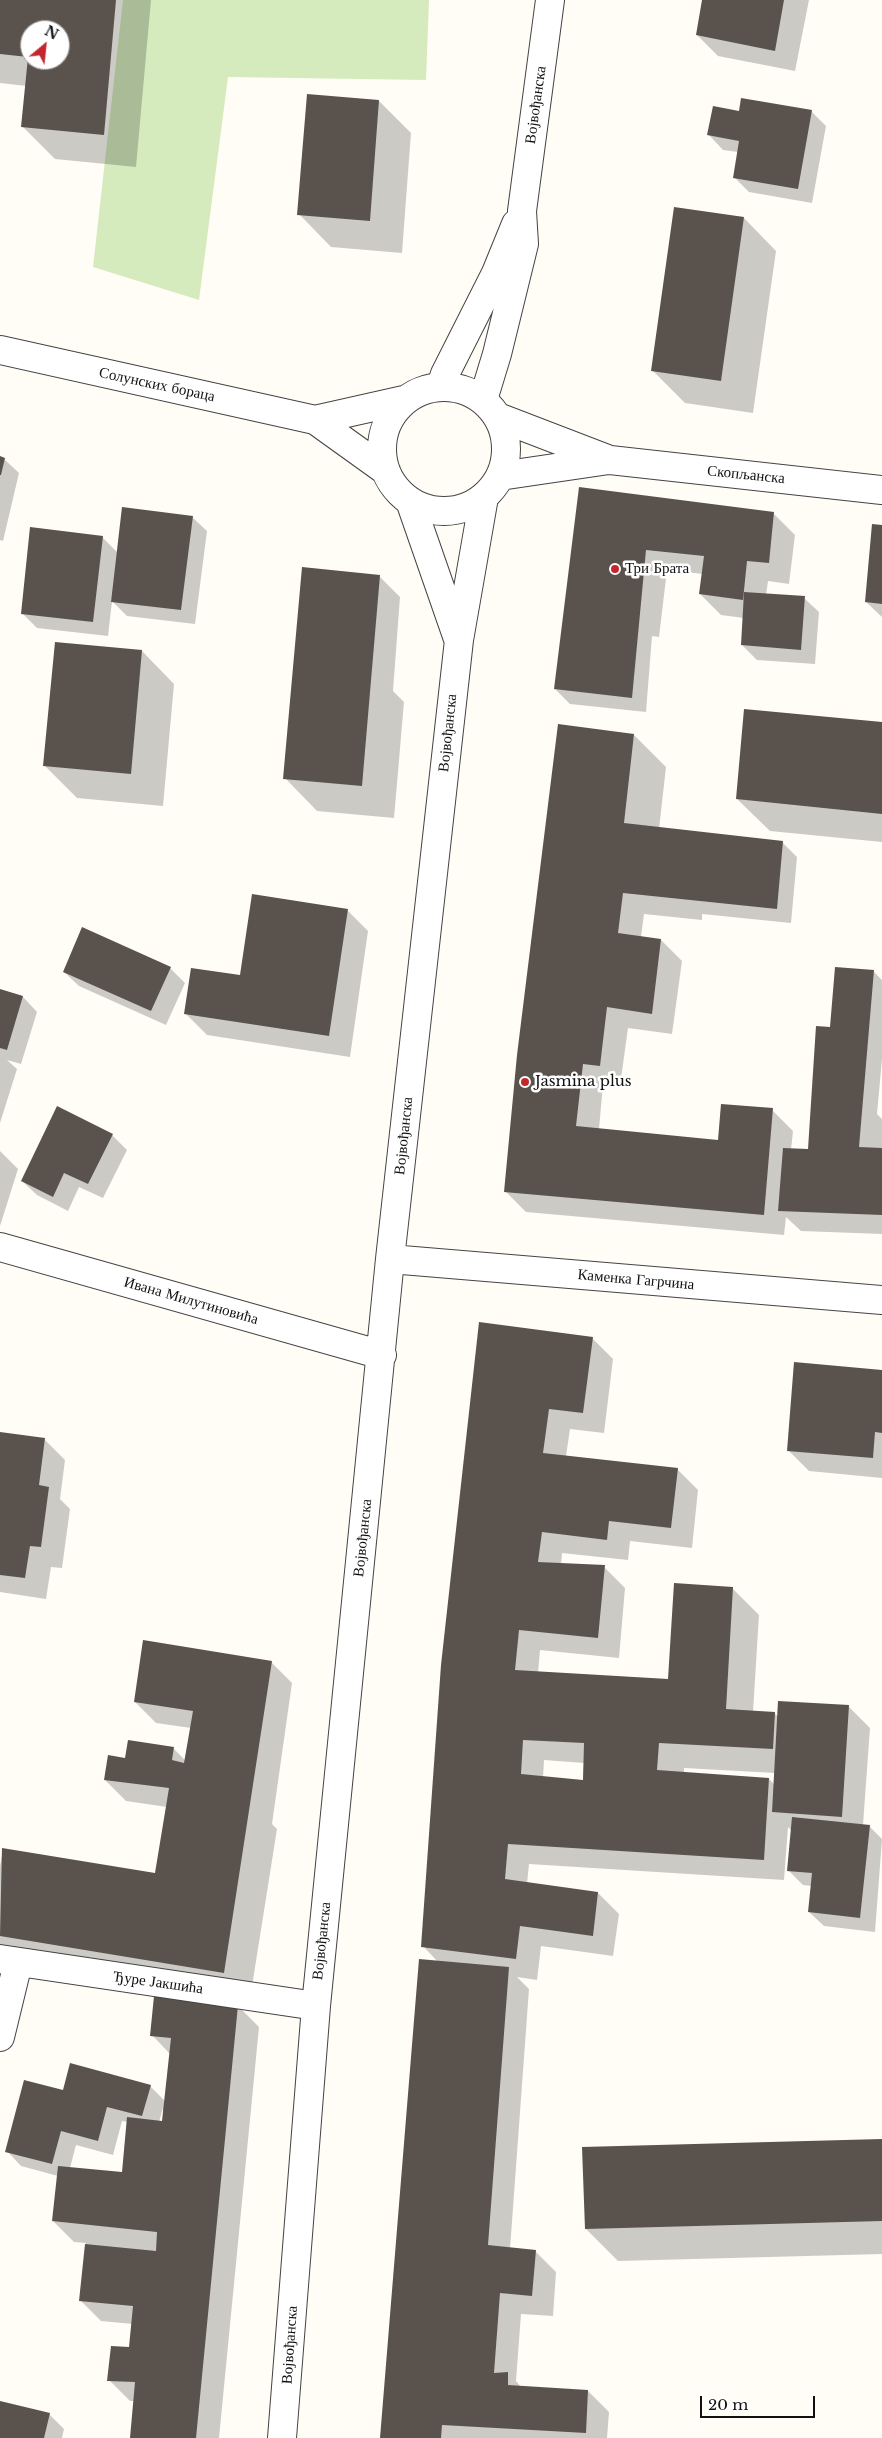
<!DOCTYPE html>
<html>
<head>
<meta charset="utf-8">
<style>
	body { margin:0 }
	#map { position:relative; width:882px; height:2438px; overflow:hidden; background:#fffdf5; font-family:"Libre Baskerville",serif }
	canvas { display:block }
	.north { position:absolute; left:20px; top:20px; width:50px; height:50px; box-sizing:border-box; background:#fff; border:1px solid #a0a0a0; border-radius:50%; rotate:28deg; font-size:14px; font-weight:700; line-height:20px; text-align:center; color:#111 }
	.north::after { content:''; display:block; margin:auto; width:18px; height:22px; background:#c4262e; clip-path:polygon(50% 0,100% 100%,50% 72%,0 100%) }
	.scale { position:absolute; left:700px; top:2396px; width:115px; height:22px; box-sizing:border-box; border:2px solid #111; border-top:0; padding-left:6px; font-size:15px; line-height:18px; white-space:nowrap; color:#111; -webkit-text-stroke:4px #fff; paint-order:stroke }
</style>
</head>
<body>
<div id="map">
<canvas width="882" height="2438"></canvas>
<div class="north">N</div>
<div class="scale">20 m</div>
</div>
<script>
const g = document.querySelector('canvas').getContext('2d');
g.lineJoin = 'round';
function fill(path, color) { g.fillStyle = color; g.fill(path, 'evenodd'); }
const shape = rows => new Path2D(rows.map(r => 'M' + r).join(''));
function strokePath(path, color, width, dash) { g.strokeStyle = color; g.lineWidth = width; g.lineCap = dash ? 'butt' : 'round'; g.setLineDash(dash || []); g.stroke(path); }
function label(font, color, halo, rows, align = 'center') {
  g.font = font + ' "Libre Baskerville",serif'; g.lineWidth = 5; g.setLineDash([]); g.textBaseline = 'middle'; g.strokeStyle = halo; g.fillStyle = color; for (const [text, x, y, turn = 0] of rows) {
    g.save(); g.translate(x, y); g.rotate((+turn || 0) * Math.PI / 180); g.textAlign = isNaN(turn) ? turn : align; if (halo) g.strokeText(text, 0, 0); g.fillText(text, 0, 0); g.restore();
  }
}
fill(shape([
	[123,0,429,0,426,80,228,77,199,300,93,267]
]), '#d5ebbd');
fill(shape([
	[0,0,151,0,136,167,55,159,23,127,27,86,0,83],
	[30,30,60,30,60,60,30,60],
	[704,0,809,0,795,71,718,56,697,35],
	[379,101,411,133,402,253,331,247,299,214],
	[811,111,826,126,812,203,749,192,734,177,738,152,723,150,709,135,740,113],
	[744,218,776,251,753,413,685,403,652,370],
	[0,458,4,459,19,473,3,541,0,540],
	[580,489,774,514,795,535,789,584,768,581,766,595,804,598,819,612,815,664,757,660,742,645,744,618,721,615,700,594,703,574,667,570,659,637,652,636,646,712,570,704,555,689],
	[192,517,207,531,195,624,127,616,112,601,108,636,37,628,22,613,102,537,118,553],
	[882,526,882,617,866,602],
	[379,576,400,597,393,691,404,702,394,818,317,811,285,778],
	[142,651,174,684,163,806,77,798,45,766],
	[882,723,882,842,770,831,737,799],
	[634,735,666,767,659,829,782,842,797,857,791,923,702,914,702,920,644,914,641,937,661,940,682,961,672,1034,628,1028,620,1086,603,1084,599,1129,719,1141,772,1110,793,1131,791,1150,809,1151,831,1028,874,972,882,980,882,1059,877,1114,882,1119,882,1234,801,1231,786,1217,784,1235,526,1212,505,1191],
	[347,910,368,931,350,1057,207,1035,186,1014],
	[170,968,185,983,166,1025,79,986,64,972],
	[0,991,23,997,37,1012,21,1064,7,1060,17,1069,0,1123],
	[112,1135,127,1150,103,1198,79,1187,68,1211,37,1195,22,1181],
	[0,1151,18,1169,0,1226],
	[480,1323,592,1338,613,1359,604,1433,570,1429,566,1456,677,1469,698,1490,692,1548,630,1541,628,1560,562,1553,561,1565,604,1567,625,1588,619,1658,540,1650,538,1673,670,1680,733,1589,759,1615,753,1712,775,1714,779,1717,849,1707,870,1728,863,1825,869,1826,882,1839,875,1932,824,1926,809,1912,812,1886,803,1885,788,1870,792,1831,788,1827,784,1880,529,1864,527,1884,598,1893,619,1914,613,1956,541,1946,537,1980,517,1977,529,1989,510,2249,535,2251,556,2272,553,2316,521,2314,516,2381,521,2387,588,2391,609,2412,607,2438,381,2438,420,1961,438,1962,423,1946],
	[544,1760,584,1763,583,1781,543,1778],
	[684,1768,775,1773,775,1785,769,1779,684,1773],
	[882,1365,882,1478,809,1471,788,1450,882,1371],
	[0,1433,44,1439,65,1460,60,1499,70,1509,62,1568,51,1567,46,1599,0,1592],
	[271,1662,292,1683,272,1824,277,1829,250,1999,15,1960,0,1945,0,1866,3,1849,156,1875,167,1807,126,1801,105,1780,173,1748,186,1761,191,1728,156,1723,135,1702],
	[238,2006,259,2027,219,2438,131,2438,134,2401,130,2401,109,2380,130,2349,133,2324,101,2321,80,2300,86,2243,74,2242,53,2221,58,2176,21,2166,7,2151,64,2092,150,2086,165,2101,170,2054,152,2035],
	[163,2108,163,2122,159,2122],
	[122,2121,128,2122,123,2173,70,2168,76,2145,113,2155],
	[882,2141,882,2254,618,2261,586,2229],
	[0,2403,49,2414,64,2429,62,2438,0,2438]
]), '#0003');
fill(shape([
	[0,0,116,0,104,135,21,127,28,57,0,54],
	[30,30,60,30,60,60,30,60],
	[702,0,784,0,775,51,696,35],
	[307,94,379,100,370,221,297,215],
	[741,98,812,110,798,189,733,178,739,141,707,135,713,106,739,111],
	[674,207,744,217,721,381,651,371],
	[0,456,5,458,1,475,0,475],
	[579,487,774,512,769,563,747,561,743,600,699,594,704,556,646,550,632,698,554,689],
	[122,507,193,516,181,610,111,602],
	[872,524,882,525,882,604,865,602],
	[30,527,103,536,93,622,21,614],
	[302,567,380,575,362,786,283,779],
	[744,592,805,596,801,650,741,645],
	[55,642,142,650,131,774,43,766],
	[744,709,882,722,882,814,736,799],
	[558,724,634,734,624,823,783,841,777,909,623,893,618,933,661,939,652,1014,607,1007,600,1066,583,1064,576,1126,718,1140,721,1104,773,1108,764,1215,504,1192,517,1055],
	[252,894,348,909,329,1036,184,1014,191,968,240,975],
	[82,927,171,967,151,1011,63,972],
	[835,967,874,970,859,1147,882,1148,882,1215,778,1211,783,1148,808,1149,816,1026,830,1027],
	[0,989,23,996,7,1050,0,1048],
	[57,1106,113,1134,88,1184,64,1173,53,1197,21,1181],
	[479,1322,593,1337,583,1413,549,1409,543,1453,678,1468,671,1528,609,1521,607,1540,542,1532,538,1562,605,1565,598,1638,519,1630,515,1670,668,1679,674,1583,733,1587,726,1709,775,1712,773,1749,659,1743,657,1770,769,1778,764,1860,508,1844,505,1879,598,1892,593,1936,520,1926,516,1959,421,1947,441,1665],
	[523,1740,584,1743,583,1780,521,1774],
	[794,1362,882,1370,882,1433,875,1432,873,1458,787,1451],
	[0,1432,45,1438,39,1485,49,1487,41,1547,30,1546,25,1578,0,1575],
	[143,1640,272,1661,224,1973,0,1936,2,1848,155,1873,169,1788,104,1780,108,1755,125,1758,128,1740,174,1747,172,1760,184,1763,193,1711,134,1702],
	[778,1701,849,1705,842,1817,772,1812],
	[792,1817,870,1825,860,1918,808,1912,812,1873,787,1871],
	[419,1959,509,1967,488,2245,536,2250,532,2296,500,2293,494,2373,508,2372,508,2385,588,2390,586,2433,442,2425,441,2438,380,2438],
	[154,1996,238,2005,196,2438,130,2438,135,2382,107,2381,111,2346,129,2347,133,2306,79,2301,85,2244,156,2251,157,2232,52,2221,58,2166,122,2172,127,2117,162,2121,171,2038,150,2036],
	[70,2063,151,2085,142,2116,107,2107,98,2141,61,2131,52,2164,5,2152,24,2080,63,2090],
	[882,2139,882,2221,585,2229,582,2147],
	[0,2401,50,2413,44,2438,0,2438]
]), '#5a524d');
const minor = shape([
	[0,350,315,420,386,471],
	[441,386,445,374,496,273,516,224],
	'382 449a62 62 0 1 1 124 0a62 62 0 1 1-124 0Z',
	[483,400,497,354,524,244,522,211,550,0],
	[498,417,610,460,882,490],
	[315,420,404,400],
	[500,476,609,460],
	[410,501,458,639],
	[0,1247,382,1355],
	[390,1259,882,1300],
	[0,1959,316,2006],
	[0,2037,18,1963],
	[282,2438,316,2006,390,1259,459,640,484,497]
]);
strokePath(minor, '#444', 30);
strokePath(minor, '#fff', 28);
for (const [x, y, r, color] of [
	[615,569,5,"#c4262e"],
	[525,1082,5,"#c4262e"]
]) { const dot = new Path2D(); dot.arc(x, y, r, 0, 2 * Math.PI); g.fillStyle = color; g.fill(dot); strokePath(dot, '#fff', 2); }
label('15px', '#111', '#fff', [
	["Војвођанска",536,105,-82],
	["Солунских бораца",157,385,12],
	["Скопљанска",746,475,6],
	["Војвођанска",448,733,-84],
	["Војвођанска",404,1136,-84],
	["Каменка Гагрчина",636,1280,5],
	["Ивана Милутиновића",191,1301,16],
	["Војвођанска",363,1538,-84],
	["Војвођанска",322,1941,-84],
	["Ђуре Јакшића",158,1983,8],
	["Војвођанска",290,2345,-86]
]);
label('15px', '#111', '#fff', [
	["Три Брата",625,569],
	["Jasmina plus",535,1082]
], 'left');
</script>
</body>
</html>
